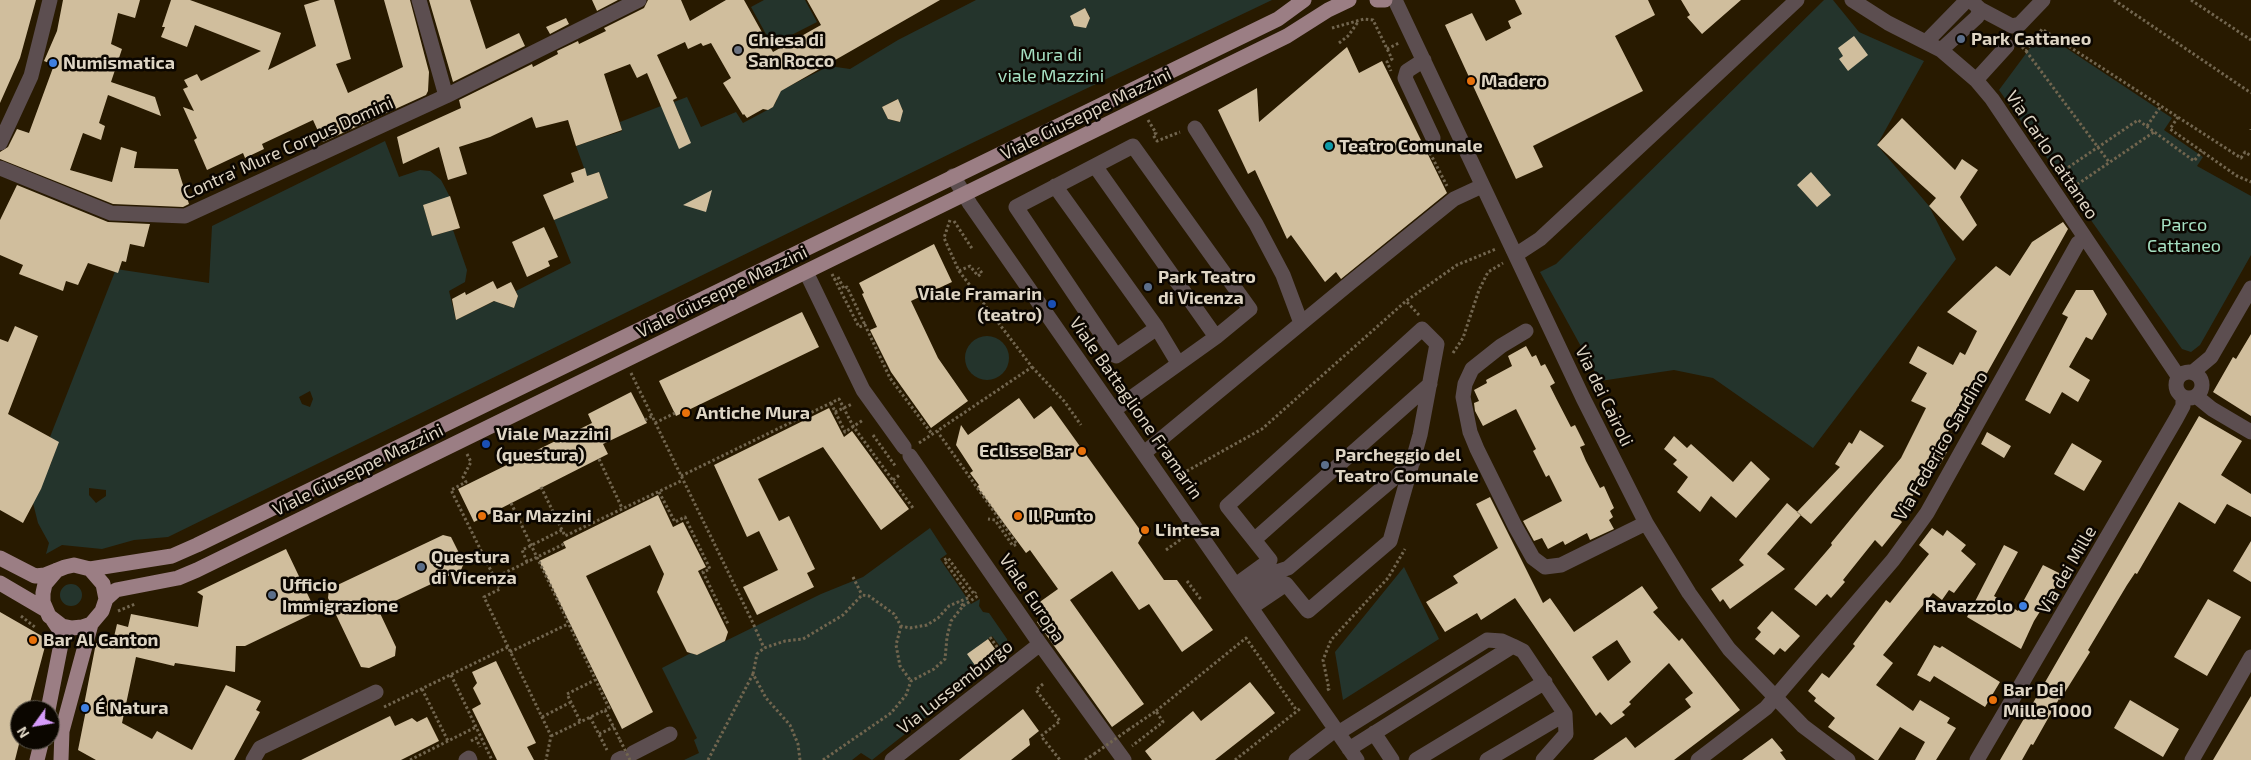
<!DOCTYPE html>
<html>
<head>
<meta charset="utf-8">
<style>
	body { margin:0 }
	#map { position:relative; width:2251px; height:760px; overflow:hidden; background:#281a00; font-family:"Exo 2",sans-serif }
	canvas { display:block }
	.north { position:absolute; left:10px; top:700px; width:50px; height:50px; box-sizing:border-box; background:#0b0600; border:1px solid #5f594e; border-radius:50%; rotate:238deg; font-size:14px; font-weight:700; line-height:20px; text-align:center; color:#ded5c4 }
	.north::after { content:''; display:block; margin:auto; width:18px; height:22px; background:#d69bfa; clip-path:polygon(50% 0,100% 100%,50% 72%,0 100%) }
</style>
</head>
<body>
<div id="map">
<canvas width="2251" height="760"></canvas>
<div class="north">N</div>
</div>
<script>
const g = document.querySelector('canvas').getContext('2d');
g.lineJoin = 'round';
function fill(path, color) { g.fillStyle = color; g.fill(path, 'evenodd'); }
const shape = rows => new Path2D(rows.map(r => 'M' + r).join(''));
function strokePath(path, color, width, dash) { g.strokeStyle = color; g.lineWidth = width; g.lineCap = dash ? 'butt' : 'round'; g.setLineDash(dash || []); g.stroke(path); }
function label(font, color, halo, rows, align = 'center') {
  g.font = font + ' "Exo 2",sans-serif'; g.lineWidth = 5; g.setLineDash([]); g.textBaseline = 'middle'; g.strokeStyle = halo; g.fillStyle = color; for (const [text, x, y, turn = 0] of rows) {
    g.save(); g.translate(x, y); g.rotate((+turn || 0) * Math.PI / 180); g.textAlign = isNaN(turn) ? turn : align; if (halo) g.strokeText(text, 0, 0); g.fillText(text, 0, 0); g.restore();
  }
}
fill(shape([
	[764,0,805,0,817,22,772,45,751,7],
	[976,0,1272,0,970,144,168,537,134,540,102,549,62,545,46,554,49,543,38,523,33,503,41,489,0,466,50,466,58,442,50,437,116,269,209,283,212,226,385,141,399,177,420,170,430,171,441,180,451,199,423,205,432,236,453,230,467,270,465,282,449,291,456,320,499,299,502,304,514,308,518,296,516,291,571,263,554,220,608,198,599,172,587,176,576,146,622,131,620,122,661,106,679,123,682,122,674,102,687,97,701,127,736,112,743,123,773,107,777,100,774,94,829,66,850,69,898,40],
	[1085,8,1090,17,1086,27,1074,26,1070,17],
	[897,99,903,110,899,122,888,119,882,107],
	[310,391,313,399,310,407,302,404,299,397],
	[89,488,106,490,106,496,96,503,89,495],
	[1824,0,1833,0,1859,32,1924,61,1877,145,1929,206,1956,259,1813,448,1713,378,1674,370,1600,381,1540,272,1556,264],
	[2042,32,2172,118,2164,130,2203,157,2197,166,2251,196,2251,255,2200,345,2191,352,2182,349,1999,90],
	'965 358a22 22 0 1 1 44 0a22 22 0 1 1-44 0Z',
	[930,528,947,554,940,559,971,604,980,599,979,606,983,612,989,613,1007,639,1008,645,1006,654,992,636,968,654,979,671,983,669,984,672,974,680,968,679,944,698,943,704,872,760,861,753,852,760,684,760,699,753,694,740,697,738,662,668,691,653,697,655,821,594,863,577],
	[1404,567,1439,639,1343,700,1335,652],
	'60 595a11 11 0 1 1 22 0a11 11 0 1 1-22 0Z'
]), '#24342c');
fill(shape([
	[0,0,36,0,20,58,0,103],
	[63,0,140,0,135,18,118,13,111,44,122,49,111,82,155,97,161,116,108,95,99,123,105,126,101,140,83,133,70,170,112,182,121,147,137,152,134,168,178,169,189,204,183,207,113,204,0,159,0,152,8,147,17,129,29,133,54,65,44,61,57,31],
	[171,0,190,0,281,33,268,70,316,46,304,5,320,0,334,0,351,59,336,64,348,93,403,67,384,0,410,0,429,72,428,91,426,95,323,142,313,120,262,144,264,149,245,158,243,153,207,170,194,140,197,138,183,107,194,111,183,89,188,87,184,80,197,74,201,81,261,51,195,25,187,47,161,37,165,27,162,27],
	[429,0,470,0,486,49,519,33,525,46,453,82],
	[592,0,618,0,597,11],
	[648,0,681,0,690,21,726,0,744,0,773,52,821,25,807,0,940,0,781,91,773,107,768,110,763,109,747,118,744,114,743,115,723,83,731,78,711,43,703,46,701,43,688,49,685,42,657,55,677,98,673,100,691,143,679,149,647,73,637,78,630,64,604,74,622,130,576,146,568,120,536,128,532,117,490,137,459,147,467,174,448,180,439,147,403,164,397,137,461,108,459,100,532,64,533,67,558,54,557,51,578,41,579,44,606,31,604,28,644,8],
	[1515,0,1648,0,1655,15,1615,36,1643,91,1533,146,1543,167,1516,179,1445,25,1472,13,1486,41,1511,28,1508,21,1522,14],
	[1681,0,1741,0,1702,34,1687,17,1690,15],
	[1085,8,1090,18,1086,28,1074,26,1070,16],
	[566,18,569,24,550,34,546,27],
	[1854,36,1868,55,1848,71,1839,59,1843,56,1838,48],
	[1347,47,1359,73,1382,61,1447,193,1341,279,1336,272,1325,282,1291,235,1287,239,1255,170,1248,174,1218,110,1257,88,1259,122],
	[898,99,903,111,900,122,888,119,882,107],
	[1902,118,1955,170,1962,159,1978,170,1960,197,1977,225,1963,241,1929,206,1936,198,1877,145],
	[585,168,587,176,599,172,608,198,554,220,543,195,574,182,571,173],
	[1811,172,1831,195,1817,207,1797,185],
	[17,185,108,222,150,224,144,247,130,244,126,262,122,261,118,273,88,263,78,285,66,281,63,291,19,274,23,265,0,255,0,220],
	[712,190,706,212,683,205],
	[450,196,460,228,432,236,423,205],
	[2063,222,2068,229,1977,391,1972,388,1948,432,1952,434,1943,450,1947,452,1938,468,1933,465,1898,518,1902,522,1882,547,1875,540,1843,580,1845,582,1831,598,1827,594,1816,606,1794,589,1832,545,1831,543,1901,458,1926,408,1911,401,1927,373,1909,363,1918,346,1953,365,1960,352,1965,355,1977,331,1947,312,1996,266,2010,276,2032,242],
	[544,227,558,257,548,261,550,266,527,277,512,242],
	[934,244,952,282,911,301,938,358,968,401,931,428,891,372,870,330,877,327,862,294,864,293,859,283],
	[493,281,497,289,511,282,518,296,514,308,494,301,456,320,452,299,465,292,466,295],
	[2076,290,2093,290,2107,314,2092,340,2086,337,2069,367,2090,380,2078,402,2062,392,2050,414,2025,400,2068,317,2062,314],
	[802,312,819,347,676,416,659,381],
	[15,326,38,336,8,414,59,442,41,489,23,523,0,510,0,339,8,342],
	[2251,334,2251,416,2213,392,2233,357,2236,359],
	[1526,346,1532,357,1536,355,1541,366,1545,364,1555,383,1550,386,1557,400,1571,427,1575,425,1585,445,1580,447,1586,461,1600,488,1604,486,1614,508,1610,511,1613,517,1609,520,1614,529,1590,540,1587,533,1565,545,1563,541,1548,549,1542,538,1534,541,1523,521,1562,501,1549,475,1546,477,1533,451,1536,449,1516,409,1483,426,1475,411,1474,403,1479,401,1474,390,1487,383,1486,380,1512,366,1508,356],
	[631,392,647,423,603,444,608,454,474,522,458,489,592,423,588,414],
	[1019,398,1034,419,1051,406,1143,534,1138,543,1164,580,1177,580,1213,630,1182,652,1149,604,1139,610,1112,571,1070,600,1144,704,1112,727,1037,622,1043,618,1034,606,1058,589,1030,550,1026,553,977,487,979,485,970,473,973,471,956,445,961,425,968,435],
	[829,408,844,437,852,431,909,509,881,530,823,447,758,479,779,521,789,516,815,569,807,573,814,587,757,615,743,587,778,570,759,531,747,537,714,465],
	[2199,416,2242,441,2221,475,2251,494,2251,517,2227,504,2215,524,2179,502,2137,574,2135,573,2127,585,2088,650,2090,652,2060,700,2059,699,2033,745,2031,744,2022,760,2000,760],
	[1860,430,1884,446,1811,524,1797,512,1840,467,1835,464,1849,442,1852,444],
	[1987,432,2011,446,2004,458,1981,444],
	[1674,436,1687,448,1691,444,1733,482,1751,461,1770,479,1736,518,1711,496,1700,512,1677,492,1688,477,1673,464,1677,460,1664,449],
	[2072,443,2102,461,2084,491,2054,474],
	[658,495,673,527,683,522,706,567,698,571,728,632,725,641,697,655,687,652,657,592,664,574,650,545,586,576,653,712,622,729,539,561,566,548,563,542],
	[1490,497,1543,603,1550,598,1574,632,1642,586,1658,608,1653,612,1679,641,1682,638,1740,710,1674,760,1593,760,1626,737,1635,748,1691,707,1685,699,1693,693,1669,663,1629,702,1631,704,1622,712,1625,715,1611,725,1600,712,1596,716,1515,598,1481,620,1477,613,1445,632,1426,602,1458,583,1453,576,1498,548,1476,504],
	[1617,640,1631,662,1608,681,1592,657],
	[1787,503,1801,515,1767,554,1785,569,1730,609,1723,599,1720,602,1711,589,1744,565,1739,560],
	[1932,528,1943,536,1947,530,1966,545,1961,551,1976,564,1954,593,1949,590,1942,600,1933,593,1883,655,1893,663,1876,685,1913,711,1920,700,1950,718,1947,723,1956,728,1936,760,1915,760,1925,742,1900,727,1878,760,1875,760,1828,727,1835,718,1814,701,1816,698,1808,691,1822,673,1829,678,1855,646,1853,644,1886,600,1890,603,1929,554,1919,545],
	[443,535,451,537,464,563,461,570,378,609,396,647,395,656,369,668,361,667,328,598,329,589],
	[2251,541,2251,582,2233,571],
	[2004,545,2018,552,1994,596,2018,611,2043,565,2063,575,2034,621,2021,649,1967,617],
	[286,549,316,612,245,646,236,646,235,672,175,663,174,666,136,657,122,723,152,739,157,731,192,750,226,685,261,701,256,710,260,712,234,760,96,760,78,750,86,710,83,710,96,643,103,646,106,635,114,637,117,624,128,627,131,614,198,627,203,596,197,592],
	[2208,599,2241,617,2207,676,2174,657],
	[1772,611,1800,636,1785,652,1780,648,1774,655,1755,639,1761,632,1757,628],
	[0,612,47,639,28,710,20,710,20,740,15,760,0,760],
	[988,639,1000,656,979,671,967,654],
	[1934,645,1940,648,1942,646,2000,682,1985,707,1934,676,1930,682,1917,675],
	[496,661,536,743,527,747,534,760,497,760,472,709,481,704,473,688,477,683,472,672],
	[1250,682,1275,713,1215,760,1152,760,1145,751,1193,711,1201,721],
	[2251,696,2251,760,2213,760],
	[2130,700,2179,729,2163,757,2114,728],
	[1023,709,1039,731,1029,739,1030,745,1011,760,959,760],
	[390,716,395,726,412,718,417,722,427,717,439,741,401,760,301,760],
	[1772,738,1783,751,1780,752,1786,760,1742,760]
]), '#d0be9d');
strokePath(shape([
	[2114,0,2251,93],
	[2191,0,2251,40],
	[1332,28,1364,19,1373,20,1392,59,1387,62,1391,71],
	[1339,43,1348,36,1358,22],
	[2022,47,2026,51,2042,29,2241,158,2245,152,2251,156],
	[1387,49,1399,43],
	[2026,51,2109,162],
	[2178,117,2170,129,2237,176,2251,182],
	[1148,120,1156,133,1153,135,1157,141,1180,132],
	[2147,126,2161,106],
	[2251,130,2251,129],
	[1430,153,1447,186],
	[2060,173,2138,120,2194,161,2202,151],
	[2069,190,2154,132],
	[950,220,944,238,959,271,1032,367,937,431,1017,544,1013,546,995,520,988,519],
	[954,221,973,250],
	[959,271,970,266,978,276,982,273,978,268],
	[832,274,859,327,865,325,890,378,932,434],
	[834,280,838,277,844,289,847,287,865,325],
	[1419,315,1406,301,1457,265,1496,249],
	[1453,353,1463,338,1479,290,1488,272,1503,263],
	[1032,367,1064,401,1081,425],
	[631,373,752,621,764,648],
	[831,403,845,432,863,420],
	[835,412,852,404],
	[645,420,652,416],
	[655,423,675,413],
	[873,435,896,467],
	[919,443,937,431],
	[467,454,471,462,463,477,466,482,451,490,500,589,484,597,551,736,546,760],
	[599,459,622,508],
	[681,476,839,399,853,426,913,508],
	[1178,476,1262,429,1406,301],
	[893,480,901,474],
	[541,487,562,530],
	[659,492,675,522,685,517,710,569,703,572,728,624],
	[511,503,609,708,605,710],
	[1166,550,1184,537],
	[527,562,522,550,562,530,565,536,683,480],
	[853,577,862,595],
	[494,578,564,544],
	[1187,581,1202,601],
	[963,606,979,595],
	[118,611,135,604],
	[21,616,36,628],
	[901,626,896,645,900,666,911,681],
	[990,637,1002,654],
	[510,652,568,624],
	[753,674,757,654,764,648,785,641,803,639,843,615,862,595,869,596,894,614,901,626,910,628,927,625,938,618,949,606,970,597,944,560,948,558,974,594,976,592],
	[451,675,492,760],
	[1043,684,1036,690,1060,721,1041,736,1060,760],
	[422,689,448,741],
	[1327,690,1329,689,1323,660,1331,640,1388,578,1405,549],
	[384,707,508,647],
	[1156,711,1246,638,1297,711],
	[542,717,571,702],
	[590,717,607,750],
	[580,721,567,694,595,680],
	[1128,730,1156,711,1163,722,1132,746],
	[599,734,614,727],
	[551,736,605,710,620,740],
	[471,741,476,738,480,747],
	[410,760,476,727],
	[708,760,753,674,766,698,790,725,798,744,800,760],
	[823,760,891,713,906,695,911,681,934,669,945,659,947,637,951,621,963,606,960,601],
	[1085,760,1094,754],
	[1235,760,1301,708]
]), '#72664f', 3, [2.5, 2.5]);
strokePath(shape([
	[419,0,446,96],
	[1395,0,1583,398,1646,523,1689,593,1729,649,1803,726,1848,760],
	[1852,0,1888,23,1941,50,1976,80,1992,99,2178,376],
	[1970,0,1980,9,2012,26,2020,24,2043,0],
	[1927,41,1967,0],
	[1941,50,1977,17,1980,9],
	[1424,60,1407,71,1405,78,1433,138],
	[1976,80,2007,46],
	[1195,128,1256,224,1283,275,1301,323],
	[0,143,31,76,50,0],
	[1095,166,1216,337],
	[0,168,111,213,185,216,446,96,639,0],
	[953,176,970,204,1357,760],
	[1055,186,1157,328,1178,363],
	[1517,254,1540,239,1797,0],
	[806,272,863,390,904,447],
	[1526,331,1501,346,1472,369,1465,384,1463,397,1470,432,1477,449,1515,526,1533,558,1545,567,1561,565,1646,523],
	'2176 385a13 13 0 1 1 26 0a13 13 0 1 1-26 0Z',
	[2193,372,2211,357,2251,288],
	[2196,396,2212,409,2251,432],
	[1114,410,1216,337,1250,309,1133,146,1016,207,1116,356,1157,328],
	[1144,453,1350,283,1454,199,1482,186],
	[910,456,1040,644,1124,760],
	[1254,540,1430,384],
	[1237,584,1270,560,1227,506,1422,329,1437,344,1420,435,1390,541,1308,611,1286,584,1252,607],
	[1245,596,1279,571,1288,568,1413,462],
	[1338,733,1487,640,1502,641,1513,646],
	[1374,733,1392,760],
	[1349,749,1513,646,1523,651,1565,714,1566,734,1543,760],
	[633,753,670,734],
	[253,760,260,748,376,692],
	[466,760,469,758,470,760],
	[618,760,622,758],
	[892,760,1040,644],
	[1296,760,1335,730],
	[1416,760,1545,682],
	[1487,760,1565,714],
	[1698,760,1766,708,1893,560,1927,513,2078,243,2085,238],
	[1977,760,2176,419,2183,406,2183,397],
	[2192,760,2251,657]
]), '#5c4e50', 15);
strokePath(shape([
	[1377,0,1385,0],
	[0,558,35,576,45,575,65,567,74,565,90,569,103,584,106,599,102,611,91,624,82,627,72,628,62,626,49,616,43,602,43,593,45,584,57,570],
	[90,569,172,556,197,545,1278,19,1304,0],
	[0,583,46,610],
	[106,599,116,590,178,578,197,570,1287,36,1328,10,1349,0],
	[48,710,62,639,61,632,53,620],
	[37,760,42,740],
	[61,760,62,731,91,624]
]), '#9b7e84', 15);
strokePath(shape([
	[620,740,630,760],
	[1094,754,1128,730]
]), '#72664f', 3, [2.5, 2.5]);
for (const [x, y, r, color] of [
	[1961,39,5,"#5c6f8a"],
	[738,50,5,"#6b7280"],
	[53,63,5,"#3f7fe0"],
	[1471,81,5,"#e8710a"],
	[1329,146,5,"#0f9aa8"],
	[1148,287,5,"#5c6f8a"],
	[1052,304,5,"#1a4fb4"],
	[686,413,5,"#e8710a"],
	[486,444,5,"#1a4fb4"],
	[1082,451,5,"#e8710a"],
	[1325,465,5,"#5c6f8a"],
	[482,516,5,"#e8710a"],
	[1018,516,5,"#e8710a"],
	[1145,530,5,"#e8710a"],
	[421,567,5,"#5c6f8a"],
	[272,595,5,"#5c6f8a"],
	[2023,606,5,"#3f7fe0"],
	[33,640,5,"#e8710a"],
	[1993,700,5,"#e8710a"],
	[85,708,5,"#3f7fe0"]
]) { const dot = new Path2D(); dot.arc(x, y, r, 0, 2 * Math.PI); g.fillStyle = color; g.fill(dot); strokePath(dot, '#0b0600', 2); }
label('bold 18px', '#ded5c4', '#0b0600', [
	["Park Cattaneo",1971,39],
	["Chiesa di",748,40],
	["San Rocco",748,61],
	["Numismatica",63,63],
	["Madero",1481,81],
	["Teatro Comunale",1339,146],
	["Park Teatro",1158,277],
	["di Vicenza",1158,298],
	["Viale Framarin",1042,294,"right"],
	["(teatro)",1042,315,"right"],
	["Antiche Mura",696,413],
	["Viale Mazzini",496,434],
	["(questura)",496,455],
	["Eclisse Bar",1072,451,"right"],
	["Parcheggio del",1335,455],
	["Teatro Comunale",1335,476],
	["Bar Mazzini",492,516],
	["Il Punto",1028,516],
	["L'intesa",1155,530],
	["Questura",431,557],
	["di Vicenza",431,578],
	["Ufficio",282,585],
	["Immigrazione",282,606],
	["Ravazzolo",2013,606,"right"],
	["Bar Al Canton",43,640],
	["Bar Dei",2003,690],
	["Mille 1000",2003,711],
	["É Natura",95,708]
], 'left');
label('18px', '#a6e0c2', '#0b0600', [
	["Mura di",1051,55],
	["viale Mazzini",1051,76],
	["Parco",2184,225],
	["Cattaneo",2184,246]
]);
label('18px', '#ded5c4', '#0b0600', [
	["Viale Giuseppe Mazzini",1086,114,-26],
	["Contra' Mure Corpus Domini",288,148,-24],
	["Via Carlo Cattaneo",2052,155,56],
	["Viale Giuseppe Mazzini",722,292,-26],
	["Via dei Cairoli",1604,396,64],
	["Viale Battaglione Framarin",1136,408,55],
	["Via Federico Saudino",1941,446,-60],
	["Viale Giuseppe Mazzini",358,470,-26],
	["Via dei Mille",2067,570,-60],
	["Viale Europa",1032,598,56],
	["Via Lussemburgo",955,687,-38]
]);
</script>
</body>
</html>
